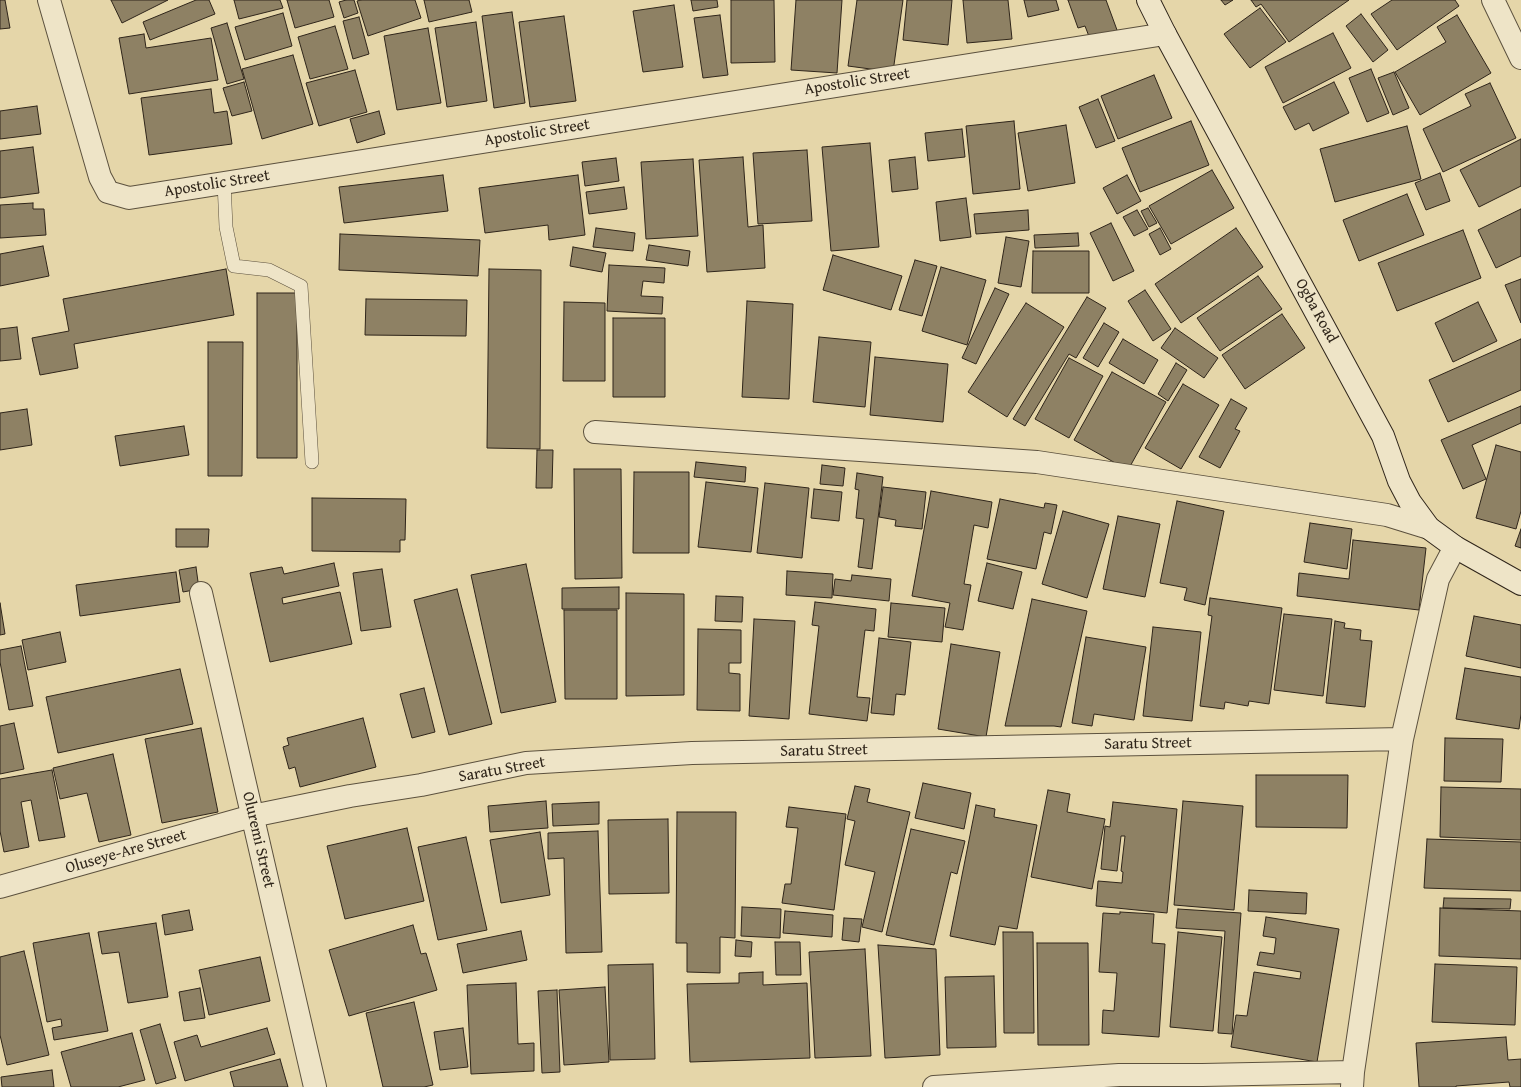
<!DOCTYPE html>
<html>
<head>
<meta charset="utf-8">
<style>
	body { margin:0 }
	canvas { display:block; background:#e5d6a9 }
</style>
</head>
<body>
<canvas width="1521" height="1087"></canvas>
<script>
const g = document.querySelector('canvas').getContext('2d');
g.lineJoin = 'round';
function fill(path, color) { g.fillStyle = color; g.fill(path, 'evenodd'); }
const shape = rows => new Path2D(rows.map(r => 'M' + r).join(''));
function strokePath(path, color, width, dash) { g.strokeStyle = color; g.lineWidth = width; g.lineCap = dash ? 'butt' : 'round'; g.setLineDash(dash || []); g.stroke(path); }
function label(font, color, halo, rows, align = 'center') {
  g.font = font + ' "Gentium Book Plus",serif'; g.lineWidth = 3; g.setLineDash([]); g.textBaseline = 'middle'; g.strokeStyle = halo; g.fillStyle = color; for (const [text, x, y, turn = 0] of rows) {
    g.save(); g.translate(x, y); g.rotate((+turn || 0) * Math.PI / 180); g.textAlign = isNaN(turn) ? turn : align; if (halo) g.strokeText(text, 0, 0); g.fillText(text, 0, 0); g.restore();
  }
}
const building = shape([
	[0,0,5,0,10,28,0,29,0,0],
	[111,0,168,0,122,23,111,0],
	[196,0,209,0,215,14,150,40,143,22,196,0],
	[234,0,280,0,283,8,239,19,234,0],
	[287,0,329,0,334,17,295,28,287,0],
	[346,0,354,0,358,13,344,18,339,2,346,0],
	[361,0,415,0,421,18,368,36,357,1,361,0],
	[424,0,469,0,472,12,429,22,424,0],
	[691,0,717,0,718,7,693,11,691,0],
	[731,0,774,0,775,62,731,63,731,0],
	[796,0,842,0,837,73,791,70,796,0],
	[857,0,903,0,893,72,848,66,857,0],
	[907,0,952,0,948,45,903,40,907,0],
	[963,0,1008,0,1012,39,967,43,963,0],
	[1024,0,1056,0,1059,10,1028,17,1024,0],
	[1068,0,1106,0,1117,30,1090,39,1085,26,1078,28,1068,0],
	[1221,0,1233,0,1225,5,1221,0],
	[1251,0,1349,0,1289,42,1261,4,1256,7,1251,0],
	[1392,0,1455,0,1459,6,1397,50,1371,14,1392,0],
	[674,5,683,67,643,72,633,11,674,5],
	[1260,8,1286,42,1250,68,1224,34,1260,8],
	[512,12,525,103,494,108,482,16,512,12],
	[283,13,292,46,245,60,235,27,283,13],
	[1361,14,1388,50,1373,62,1346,26,1361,14],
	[720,15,728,75,703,78,694,18,720,15],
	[1457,15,1491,73,1420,115,1395,72,1446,42,1437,27,1457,15],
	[564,16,576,101,530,107,519,22,564,16],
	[359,17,369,54,353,59,343,21,359,17],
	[476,22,487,101,447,107,435,28,476,22],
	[227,23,244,79,227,84,211,28,227,23],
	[335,26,348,69,310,79,298,37,335,26],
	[428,28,441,103,397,110,384,36,428,28],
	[1333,33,1351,68,1283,103,1265,67,1333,33],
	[144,34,146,48,211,38,218,80,129,94,119,38,144,34],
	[293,55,313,124,262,139,242,69,293,55],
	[1371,69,1389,113,1367,122,1349,78,1371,69],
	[355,70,367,112,319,126,306,83,355,70],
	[1394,72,1409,108,1393,115,1378,78,1394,72],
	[1154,75,1172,118,1118,139,1101,96,1154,75],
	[244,82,252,111,232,116,223,88,244,82],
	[1334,82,1349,113,1313,131,1309,123,1295,130,1283,107,1334,82],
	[1490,83,1516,138,1443,172,1423,129,1471,106,1465,94,1490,83],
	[211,89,214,113,227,111,232,144,149,155,141,98,211,89],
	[1098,99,1115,141,1096,148,1079,107,1098,99],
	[37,106,41,134,0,139,0,111,37,106],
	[379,111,385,134,357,143,350,119,379,111],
	[1014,121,1020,189,973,194,966,126,1014,121],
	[1191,121,1209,165,1140,192,1122,148,1191,121],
	[1066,125,1075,183,1028,191,1018,133,1066,125],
	[1407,126,1421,179,1335,202,1320,149,1407,126],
	[962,129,965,157,928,161,925,133,962,129],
	[1521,139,1521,186,1479,207,1460,170,1521,139],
	[870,143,879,247,831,251,822,147,870,143],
	[33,147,39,193,0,198,0,151,33,147],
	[807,150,812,221,758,224,753,153,807,150],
	[743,157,748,227,763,225,765,268,707,272,699,160,743,157],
	[915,157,918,189,892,192,889,160,915,157],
	[616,158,619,181,585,186,582,162,616,158],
	[693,159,698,236,646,239,641,162,693,159],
	[1212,170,1234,208,1171,244,1149,206,1212,170],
	[1440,173,1450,201,1426,210,1415,183,1440,173],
	[443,175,448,211,344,223,339,187,443,175],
	[578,175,585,235,549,240,548,225,485,233,479,188,578,175],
	[1127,175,1141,201,1117,214,1103,188,1127,175],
	[624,187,627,209,589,214,586,192,624,187],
	[1407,194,1424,235,1359,261,1343,220,1407,194],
	[966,198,971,237,940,241,936,202,966,198],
	[33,203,33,209,44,209,46,235,0,238,0,205,33,203],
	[1148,208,1157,223,1149,227,1141,211,1148,208],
	[1521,209,1521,256,1496,268,1478,230,1521,209],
	[1028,210,1029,230,976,234,974,214,1028,210],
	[1137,210,1148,229,1134,236,1123,217,1137,210],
	[1111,223,1134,271,1113,281,1090,233,1111,223],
	[596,228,635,233,633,251,593,247,596,228],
	[1160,228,1171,249,1160,255,1149,234,1160,228],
	[1236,228,1263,267,1181,323,1155,284,1236,228],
	[1463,230,1481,278,1397,311,1378,263,1463,230],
	[1078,233,1079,246,1035,248,1034,235,1078,233],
	[340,234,480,240,478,276,339,270,340,234],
	[1006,237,1029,241,1021,287,998,283,1006,237],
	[649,245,690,251,688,266,646,260,649,245],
	[43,246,49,276,0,286,0,254,43,246],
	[573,247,606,253,602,272,570,266,573,247],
	[1033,251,1089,251,1089,293,1032,293,1033,251],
	[833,255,902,276,891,310,823,290,833,255],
	[915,260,937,266,922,316,899,310,915,260],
	[609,265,665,268,664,283,643,281,641,296,663,297,662,314,607,311,609,265],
	[941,267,986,280,967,345,922,331,941,267],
	[226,269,234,315,74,344,78,368,40,375,32,338,69,331,63,299,226,269],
	[489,269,541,270,540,449,487,448,489,269],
	[1258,276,1282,309,1220,351,1197,318,1258,276],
	[1521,279,1521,323,1505,285,1521,279],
	[995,288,1009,294,976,364,962,358,995,288],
	[1145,290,1171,329,1153,341,1128,301,1145,290],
	[257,293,297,293,297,458,257,458,257,293],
	[1087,297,1106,308,1076,358,1069,354,1025,426,1013,419,1087,297],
	[366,299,467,300,466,336,365,335,366,299],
	[747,301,793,304,789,399,742,397,747,301],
	[564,302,605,303,605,381,563,381,564,302],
	[1478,302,1497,341,1453,362,1435,323,1478,302],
	[1026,303,1064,327,1007,417,968,392,1026,303],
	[1282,314,1305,348,1245,389,1222,355,1282,314],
	[613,318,665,318,665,397,613,397,613,318],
	[1104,323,1119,332,1098,367,1083,358,1104,323],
	[17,327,21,359,0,361,0,329,17,327],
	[1175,328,1218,358,1204,378,1161,348,1175,328],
	[819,337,871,342,865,407,813,402,819,337],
	[1123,339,1158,360,1144,384,1109,363,1123,339],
	[1521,339,1521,390,1448,422,1429,380,1521,339],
	[208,342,243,342,242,476,208,476,208,342],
	[875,357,948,364,943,422,870,415,875,357],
	[1069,358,1103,376,1069,438,1035,419,1069,358],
	[1176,363,1187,370,1168,401,1158,394,1176,363],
	[1112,372,1166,402,1128,470,1074,440,1112,372],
	[1183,384,1219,405,1181,469,1145,448,1183,384],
	[1231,399,1247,408,1235,429,1240,431,1220,468,1199,457,1231,399],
	[1521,406,1521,423,1472,445,1486,479,1463,489,1441,440,1521,406],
	[27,409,32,445,0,450,0,413,27,409],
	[184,426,189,455,120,466,115,436,184,426],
	[1496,445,1521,452,1521,511,1516,529,1476,518,1496,445],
	[537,450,553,450,552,488,536,488,537,450],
	[696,462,746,467,745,482,694,477,696,462],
	[822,465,845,468,843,486,820,484,822,465],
	[574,469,621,469,622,578,575,579,574,469],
	[634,472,689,472,689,553,633,553,634,472],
	[857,473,883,477,872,569,858,567,864,519,856,518,859,490,855,489,857,473],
	[706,482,758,488,751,552,698,547,706,482],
	[765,483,809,488,802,558,757,553,765,483],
	[883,487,926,492,922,529,895,526,896,520,879,517,883,487],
	[814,489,842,492,839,521,811,518,814,489],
	[931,491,992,502,988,528,974,525,964,584,971,585,963,630,945,627,950,603,912,596,931,491],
	[312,498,406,499,405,540,400,540,400,552,312,551,312,498],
	[1000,499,1044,508,1045,503,1057,505,1051,534,1044,532,1036,569,987,559,1000,499],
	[1177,501,1224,511,1205,605,1184,600,1187,588,1160,583,1177,501],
	[1063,511,1109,524,1087,598,1042,584,1063,511],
	[1118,516,1160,524,1145,597,1103,589,1118,516],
	[1310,523,1352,529,1347,569,1304,562,1310,523],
	[176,529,209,529,208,547,176,547,176,529],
	[1521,529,1521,548,1515,546,1521,529],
	[1353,540,1426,548,1419,610,1297,596,1299,573,1349,579,1353,540],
	[334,563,339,586,282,598,283,604,340,592,352,644,270,662,250,573,282,567,284,574,334,563],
	[987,563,1022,572,1013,609,978,601,987,563],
	[526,564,556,702,501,713,471,575,526,564],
	[196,567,199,589,183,592,179,570,196,567],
	[382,569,391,627,361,631,353,573,382,569],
	[787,571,833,574,832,598,786,595,787,571],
	[176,572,180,602,80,616,76,585,176,572],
	[852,575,891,579,889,601,833,595,835,579,851,581,852,575],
	[619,587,619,609,562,609,562,588,619,587],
	[457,589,492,724,449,735,414,600,457,589],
	[626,593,684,594,684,695,626,696,626,593],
	[716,596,743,597,742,622,715,621,716,596],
	[1210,598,1282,608,1269,704,1249,701,1248,706,1225,702,1224,709,1200,706,1212,616,1208,615,1210,598],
	[1032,599,1087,611,1061,727,1054,726,1005,726,1032,599],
	[815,602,876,609,874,631,865,630,857,697,870,698,867,721,809,714,819,626,812,625,815,602],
	[0,603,5,634,0,635,0,603],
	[891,603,945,608,942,642,888,637,891,603],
	[564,610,617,610,617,699,565,699,564,610],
	[1284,614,1332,619,1323,696,1274,690,1284,614],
	[1474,616,1521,625,1521,668,1466,656,1474,616],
	[754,619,795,621,789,719,749,716,754,619],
	[1335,621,1345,623,1344,628,1361,630,1360,640,1372,641,1365,707,1326,703,1335,621],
	[1153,627,1201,632,1192,721,1143,716,1153,627],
	[698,629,741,630,741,663,729,663,729,673,740,674,740,711,697,710,698,629],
	[60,632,66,662,28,670,22,640,60,632],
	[1086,637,1146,647,1134,720,1094,714,1092,726,1072,723,1086,637],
	[879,638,911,642,905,695,896,694,894,715,871,713,879,638],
	[951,644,1000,652,986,737,938,729,951,644],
	[21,646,33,706,9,710,0,662,0,650,21,646],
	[1465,668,1521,677,1521,714,1519,729,1456,719,1465,668],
	[180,669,193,724,58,753,46,697,180,669],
	[424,688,435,732,412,738,400,694,424,688],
	[363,718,376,767,300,787,295,767,289,769,283,747,289,745,287,738,363,718],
	[14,723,24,769,0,774,0,726,14,723],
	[201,728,218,812,162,823,145,739,201,728],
	[1445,738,1503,739,1501,782,1444,781,1445,738],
	[113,754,131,835,99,842,87,793,60,799,53,768,113,754],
	[52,770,65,837,39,841,31,800,21,802,29,847,4,852,0,831,0,779,52,770],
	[1256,775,1348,775,1347,828,1256,827,1256,775],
	[923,783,971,793,964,829,915,818,923,783],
	[855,786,870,789,867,802,910,812,882,932,862,927,875,872,845,865,855,821,847,819,855,786],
	[1441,787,1521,789,1521,840,1440,837,1441,787],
	[1048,790,1070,794,1067,812,1105,819,1092,889,1031,877,1048,790],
	[546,801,548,828,490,832,488,806,546,801],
	[1183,801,1243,806,1234,910,1174,905,1183,801],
	[599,802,599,824,553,826,552,804,599,802],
	[1113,802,1177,809,1167,913,1096,906,1098,881,1122,883,1123,872,1121,871,1125,836,1121,836,1117,871,1101,869,1105,826,1110,827,1113,802],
	[976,805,995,809,994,817,1037,825,1017,929,999,926,995,945,950,936,976,805],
	[789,807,846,814,834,910,782,903,785,884,791,884,798,828,786,827,789,807],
	[677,812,736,812,735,938,720,937,720,973,687,972,687,943,676,943,677,812],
	[668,819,669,893,609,894,608,820,668,819],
	[407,828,424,901,345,919,327,846,407,828],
	[911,829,965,841,957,874,951,872,934,945,886,935,911,829],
	[598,831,602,952,566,953,564,858,548,859,548,833,598,831],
	[540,832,550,895,501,903,490,840,540,832],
	[466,837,487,930,438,940,418,847,466,837],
	[1427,839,1521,842,1521,891,1424,888,1427,839],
	[1249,890,1307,893,1306,914,1248,911,1249,890],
	[1444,898,1511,899,1510,909,1443,908,1444,898],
	[742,907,781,909,780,938,741,936,742,907],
	[1440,908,1521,911,1521,959,1439,956,1440,908],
	[1178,909,1241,913,1232,1034,1218,1033,1225,931,1176,928,1178,909],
	[189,910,193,930,165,935,162,915,189,910],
	[785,911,833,915,832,937,783,933,785,911],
	[1120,912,1154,914,1152,943,1165,944,1159,1037,1102,1033,1103,1010,1114,1011,1117,973,1099,972,1103,913,1120,914,1120,912],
	[1266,917,1339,929,1317,1062,1231,1047,1236,1015,1247,1016,1254,972,1300,979,1301,972,1257,965,1260,952,1274,954,1276,938,1263,936,1266,917],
	[844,918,862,919,859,942,842,940,844,918],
	[156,923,168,997,128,1003,119,952,102,954,98,932,156,923],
	[413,925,421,954,426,953,437,990,349,1016,329,950,413,925],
	[521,931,527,960,463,973,457,944,521,931],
	[1003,932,1033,932,1034,1033,1004,1033,1003,932],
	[1178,932,1222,937,1213,1031,1170,1027,1178,932],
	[89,933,108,1031,54,1040,52,1028,62,1026,61,1019,47,1022,33,943,89,933],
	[736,940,752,942,751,957,735,956,736,940],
	[775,942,800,942,801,975,776,975,775,942],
	[1037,943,1088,943,1089,1045,1038,1045,1037,943],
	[878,945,936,949,940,1055,885,1058,878,945],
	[865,949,871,1056,815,1058,809,952,865,949],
	[24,951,49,1055,7,1065,0,1035,0,957,24,951],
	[260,957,270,1001,209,1015,199,970,260,957],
	[653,964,655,1059,610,1060,608,965,653,964],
	[1435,964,1517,967,1515,1025,1432,1022,1435,964],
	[763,972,763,985,807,983,810,1058,690,1062,687,984,739,983,739,973,763,972],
	[994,976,996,1047,947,1048,945,977,994,976],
	[516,983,518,1044,534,1043,534,1071,471,1074,467,985,516,983],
	[605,987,609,1062,564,1065,559,990,605,987],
	[200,988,205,1018,184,1021,179,992,200,988],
	[557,990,560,1072,542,1073,538,991,557,990],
	[414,1002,433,1085,424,1087,383,1087,366,1013,414,1002],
	[160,1024,176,1078,156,1084,140,1030,160,1024],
	[267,1028,275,1054,185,1081,174,1042,197,1035,201,1047,267,1028],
	[463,1028,468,1067,440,1070,434,1032,463,1028],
	[132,1033,145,1080,118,1087,71,1087,61,1052,132,1033],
	[1506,1037,1508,1060,1521,1059,1521,1087,1510,1087,1509,1082,1456,1086,1456,1087,1419,1087,1416,1043,1506,1037],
	[280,1059,288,1087,234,1087,230,1072,280,1059],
	[52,1070,54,1087,2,1087,1,1077,52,1070]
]);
fill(building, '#8e8164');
strokePath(building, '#2f251a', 1);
const lane = shape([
	[224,182,226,227,234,266,269,270,301,286,312,462]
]);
const street = shape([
	[49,0,100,177,108,192,129,198,1165,34],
	[1493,0,1521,58],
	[595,432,1037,462,1387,515,1429,528],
	[201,593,315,1087],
	[0,887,252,816,350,796,421,785,526,763,692,753,1402,739],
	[934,1087,1119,1075,1202,1075,1353,1072],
	[1352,1087,1353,1072,1402,739,1438,579,1455,547]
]);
const secondary = shape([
	[1148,0,1165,34,1383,436,1399,481,1410,502,1429,528,1455,547,1521,584]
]);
strokePath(lane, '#5c513e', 14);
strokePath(street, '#5c513e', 24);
strokePath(secondary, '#2f251a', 24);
strokePath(lane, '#eee4c7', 13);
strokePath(street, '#eee4c7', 22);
strokePath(secondary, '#eee4c7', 22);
label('16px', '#2f251a', '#eee4c7', [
	["Apostolic Street",857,82,-9],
	["Apostolic Street",537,133,-9],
	["Apostolic Street",217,184,-9],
	["Ogba Road",1316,311,61],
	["Saratu Street",1148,744,-1],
	["Saratu Street",824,751,-1],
	["Saratu Street",502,770,-10],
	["Oluremi Street",258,840,77],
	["Oluseye-Are Street",126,852,-16]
]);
</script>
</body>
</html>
